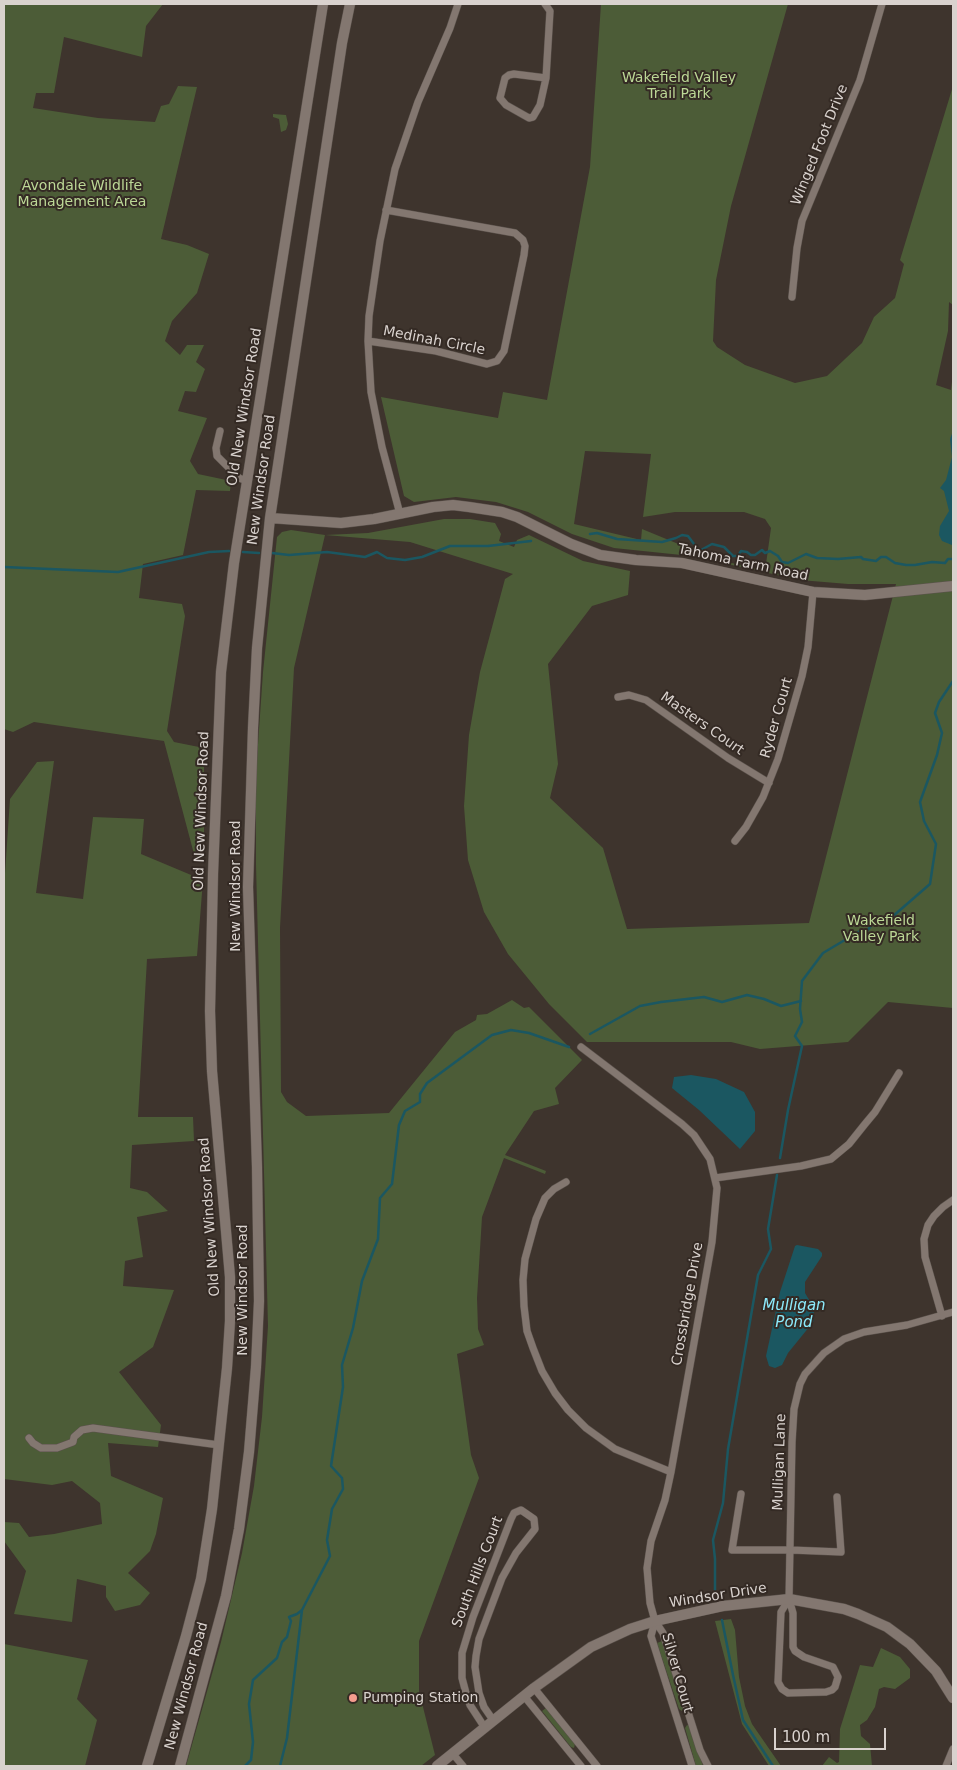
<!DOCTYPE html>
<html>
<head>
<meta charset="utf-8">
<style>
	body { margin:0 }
	#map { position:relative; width:957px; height:1770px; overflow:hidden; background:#3e342d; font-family:"DejaVu Sans",sans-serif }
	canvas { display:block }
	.frame { position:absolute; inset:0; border:5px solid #d9d2ce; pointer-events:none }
	.scale { position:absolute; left:774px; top:1728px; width:112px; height:22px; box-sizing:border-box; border:2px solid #d9d2ce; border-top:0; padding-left:6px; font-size:15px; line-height:18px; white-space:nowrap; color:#d9d2ce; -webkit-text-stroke:4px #342a24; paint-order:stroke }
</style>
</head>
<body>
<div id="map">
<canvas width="957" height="1770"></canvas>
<div class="frame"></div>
<div class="scale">100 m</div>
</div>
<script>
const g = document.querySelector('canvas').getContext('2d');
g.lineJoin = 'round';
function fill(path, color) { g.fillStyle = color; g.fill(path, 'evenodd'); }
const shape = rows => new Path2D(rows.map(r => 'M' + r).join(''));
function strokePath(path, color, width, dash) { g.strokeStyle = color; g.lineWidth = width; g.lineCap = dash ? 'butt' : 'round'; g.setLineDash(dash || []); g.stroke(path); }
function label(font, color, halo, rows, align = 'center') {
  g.font = font + ' "DejaVu Sans",sans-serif'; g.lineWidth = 4; g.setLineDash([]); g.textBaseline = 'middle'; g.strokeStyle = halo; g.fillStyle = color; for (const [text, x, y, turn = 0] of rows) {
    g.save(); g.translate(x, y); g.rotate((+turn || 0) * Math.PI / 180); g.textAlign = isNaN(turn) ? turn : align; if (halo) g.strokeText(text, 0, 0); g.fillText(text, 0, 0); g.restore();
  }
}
fill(shape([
	[4,4,163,4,146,26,142,57,64,37,54,93,36,93,33,108,98,118,155,122,161,106,169,104,178,86,197,87,161,239,187,245,209,254,197,293,172,321,165,341,180,355,187,345,204,345,196,362,205,369,196,392,185,391,178,411,207,418,190,461,198,474,231,481,230,491,196,490,183,555,143,564,139,598,182,604,185,616,167,731,174,742,204,748,204,858,198,860,194,854,164,741,34,722,13,732,4,729],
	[601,4,788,4,731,206,716,280,713,341,717,347,745,365,795,383,827,376,862,343,874,317,895,298,904,264,900,260,953,86,953,305,949,302,948,331,936,385,951,390,953,373,953,1008,888,1002,848,1042,760,1049,731,1042,587,1042,549,1004,508,954,484,912,468,860,464,806,469,735,480,672,505,579,513,574,410,542,325,535,294,668,280,928,281,1092,287,1102,306,1116,389,1113,455,1032,476,1020,477,1015,487,1014,512,1000,524,1008,529,1007,582,1060,555,1088,559,1104,534,1111,505,1155,546,1171,545,1174,504,1158,482,1217,477,1298,478,1329,484,1345,457,1354,471,1455,479,1478,419,1641,419,1691,435,1755,421,1766,186,1766,221,1642,242,1553,254,1486,262,1417,268,1326,256,865,256,773,263,672,277,537,282,532,291,530,325,535,368,533,444,519,470,519,495,523,501,534,499,541,514,547,517,540,529,535,583,561,630,571,628,595,592,606,548,664,558,764,550,798,603,848,627,929,809,923,896,584,848,584,800,580,691,556,614,548,572,534,528,512,496,502,456,497,414,502,404,496,381,397,498,418,503,392,547,400,590,167],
	[585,451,651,454,643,517,675,512,744,512,765,519,771,528,766,564,759,569,727,562,693,550,642,529,641,540,574,524],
	[273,114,286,115,288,124,286,130,281,132,279,119,273,117],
	[54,761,36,893,83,899,93,817,144,819,141,854,203,880,197,956,147,959,138,1117,193,1117,194,1141,132,1145,130,1188,147,1192,168,1211,137,1217,143,1257,125,1261,123,1286,174,1290,153,1347,119,1372,161,1425,158,1447,108,1443,111,1476,163,1498,156,1534,150,1551,128,1573,150,1593,140,1605,115,1611,106,1597,106,1586,77,1579,72,1622,14,1614,26,1571,4,1541,4,1522,19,1523,29,1537,54,1534,102,1524,100,1503,72,1481,52,1485,4,1479,4,888,10,799,37,762],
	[731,1619,735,1630,739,1677,745,1706,752,1724,781,1766,769,1766,742,1724,715,1621],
	[662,1641,684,1709,682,1711,679,1709,657,1643],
	[4,1644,88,1660,77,1699,97,1720,85,1766,4,1766],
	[881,1648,900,1657,910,1669,910,1678,895,1689,884,1687,879,1689,875,1707,867,1720,860,1725,861,1736,870,1744,872,1766,822,1766,829,1757,837,1763,839,1762,840,1729,860,1665,873,1667],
	[546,1708,575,1744,574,1748,571,1747,542,1711],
	[687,1725,690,1726,703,1766,696,1766,685,1728]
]), '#4c5c37');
fill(shape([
	[953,431,953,545,952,545,942,541,939,535,940,526,949,511,944,491,940,488,946,480,952,457,950,439],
	[691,1075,716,1079,744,1092,755,1112,755,1131,740,1149,699,1110,672,1088,674,1077],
	[797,1245,818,1249,822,1253,822,1256,805,1282,805,1293,814,1308,814,1321,788,1353,782,1365,775,1368,769,1366,766,1356,780,1292,795,1246]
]), '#1b5761');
strokePath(shape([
	[590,534,597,533,617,539,662,542,676,538,682,535,688,536,697,548,701,550,712,544,724,547,733,556,738,556,741,551,747,552,751,555,755,555,762,550,765,553,770,551,778,556,782,562,788,563,806,554,817,558,838,559,861,557,863,559,876,561,881,557,886,557,895,563,906,565,915,565,932,562,945,563,948,559,953,559],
	[243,552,259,553],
	[272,553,289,555,327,552,365,557,377,552,387,558,405,560,422,557,450,546,488,546,531,541],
	[4,567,118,572,209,552,229,551],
	[590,1034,640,1006,661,1002,704,997,722,1002,747,995,764,999,781,1006,801,1001],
	[780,1158,788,1110,802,1046,795,1036,802,1022,800,1009,802,981,823,953,860,931,867,931,877,918,892,917,930,884,936,844,924,821,920,802,937,755,942,733,935,713,939,702,953,681],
	[715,1590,715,1559,713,1540,723,1503,728,1449,758,1275,771,1249,768,1229,777,1175],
	[722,1620,733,1675,743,1720,773,1766],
	[245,1766,251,1760,253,1742,249,1704,253,1680,277,1658,282,1642,287,1637,291,1621,289,1617,297,1614,302,1610],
	[280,1766,287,1738,302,1610,330,1556,327,1540,332,1509,343,1489,342,1478,331,1466,343,1387,342,1365,353,1328,362,1281,378,1239,380,1198,392,1184,399,1125,405,1111,420,1102,420,1094,427,1083,492,1035,511,1030,529,1033,569,1047]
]), '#1b5761', 2.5);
const street = shape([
	[545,4,550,11,546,78],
	[514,74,546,78,540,105,533,117,529,118,506,105,500,98,505,78,509,75,514,74],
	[792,297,797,248,802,221,860,80,882,4],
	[368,341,436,351,487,364,497,361,504,351,524,255,525,246,523,240,515,233,386,210],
	[220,431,216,448,217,456,239,478,247,481],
	[400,514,382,447,371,392,368,341,369,316,380,241,395,169,418,102,450,28,458,4],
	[618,697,629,695,646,700,728,758,769,783],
	[735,841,746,827,763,797,778,759,802,676,808,647,813,592],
	[581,1047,682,1124,694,1135,710,1159,717,1188,712,1242,671,1472,665,1500,651,1541,647,1568,650,1603,655,1621,663,1633,700,1750,708,1766],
	[715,1178,801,1166,831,1159,849,1144,865,1124,875,1112,899,1073],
	[566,1182,554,1189,545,1198,536,1219,525,1259,523,1280,524,1306,527,1331,533,1348,542,1371,555,1393,568,1410,586,1428,615,1449,671,1472],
	[942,1316,925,1257,924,1239,928,1225,934,1216,943,1207,953,1200],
	[29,1438,33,1443,41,1448,57,1448,73,1442,74,1437,82,1430,93,1428,219,1445],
	[741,1494,732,1550,791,1550,841,1552,837,1497],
	[789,1599,781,1612,778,1682,782,1689,788,1693,826,1692,832,1690,835,1687,838,1677,833,1667,804,1657,795,1651,793,1647,793,1613,789,1599,792,1442,794,1409,800,1384,805,1374,824,1353,844,1339,864,1332,907,1325,953,1312],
	[655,1621,651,1636,692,1766],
	[534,1688,597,1766],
	[524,1696,581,1766],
	[485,1728,470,1705,466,1693,462,1678,462,1653,473,1617,511,1519,514,1513,521,1510,534,1519,535,1529,516,1553,502,1578,479,1639,476,1656,475,1667,479,1693,484,1707,493,1720],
	[453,1754,463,1766],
	[946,1766,953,1749]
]);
const secondary = shape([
	[270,518,341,523,374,519,433,507,453,505,469,507,502,512,517,517,571,544,600,555,636,560,682,563,813,592,865,595,953,586],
	[147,1766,186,1636,201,1579,212,1509,227,1368,230,1321,230,1277,212,1071,210,1011,213,874,221,672,234,563,323,4],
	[180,1766,226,1596,239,1529,249,1452,256,1367,259,1301,257,1167,248,887,253,728,257,648,270,518,342,43,350,4],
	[437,1766,534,1688,591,1647,630,1629,655,1621,723,1606,789,1599,844,1609,858,1614,887,1627,910,1644,936,1671,953,1698]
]);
strokePath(street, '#5b524c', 8);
strokePath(secondary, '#5b524c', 11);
strokePath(street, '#837770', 7);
strokePath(secondary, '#837770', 10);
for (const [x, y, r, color] of [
	[353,1698,5,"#f59d8e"]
]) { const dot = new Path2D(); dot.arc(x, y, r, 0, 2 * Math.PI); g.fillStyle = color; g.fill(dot); strokePath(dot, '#342a24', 2); }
label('14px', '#bcd896', '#342a24', [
	["Wakefield Valley",679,78],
	["Trail Park",679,94],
	["Avondale Wildlife",82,186],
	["Management Area",82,202],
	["Wakefield",881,921],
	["Valley Park",881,937]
]);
label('14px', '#d9d2ce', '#342a24', [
	["Winged Foot Drive",820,145,-68],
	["Medinah Circle",434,341,11],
	["Old New Windsor Road",245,407,-81],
	["New Windsor Road",262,480,-82],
	["Tahoma Farm Road",743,563,12],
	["Ryder Court",777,718,-74],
	["Masters Court",702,724,35],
	["Old New Windsor Road",202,811,-88],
	["New Windsor Road",236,886,-90],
	["Old New Windsor Road",210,1217,-94],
	["New Windsor Road",243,1290,-90],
	["Crossbridge Drive",688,1304,-80],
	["Mulligan Lane",780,1462,-88],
	["South Hills Court",478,1572,-69],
	["Windsor Drive",718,1596,-9],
	["Silver Court",677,1673,74],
	["New Windsor Road",187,1686,-75]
]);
label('14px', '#d9d2ce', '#342a24', [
	["Pumping Station",363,1698]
], 'left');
label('italic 15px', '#8ceafb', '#342a24', [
	["Mulligan",794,1306],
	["Pond",794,1323]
]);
</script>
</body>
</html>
